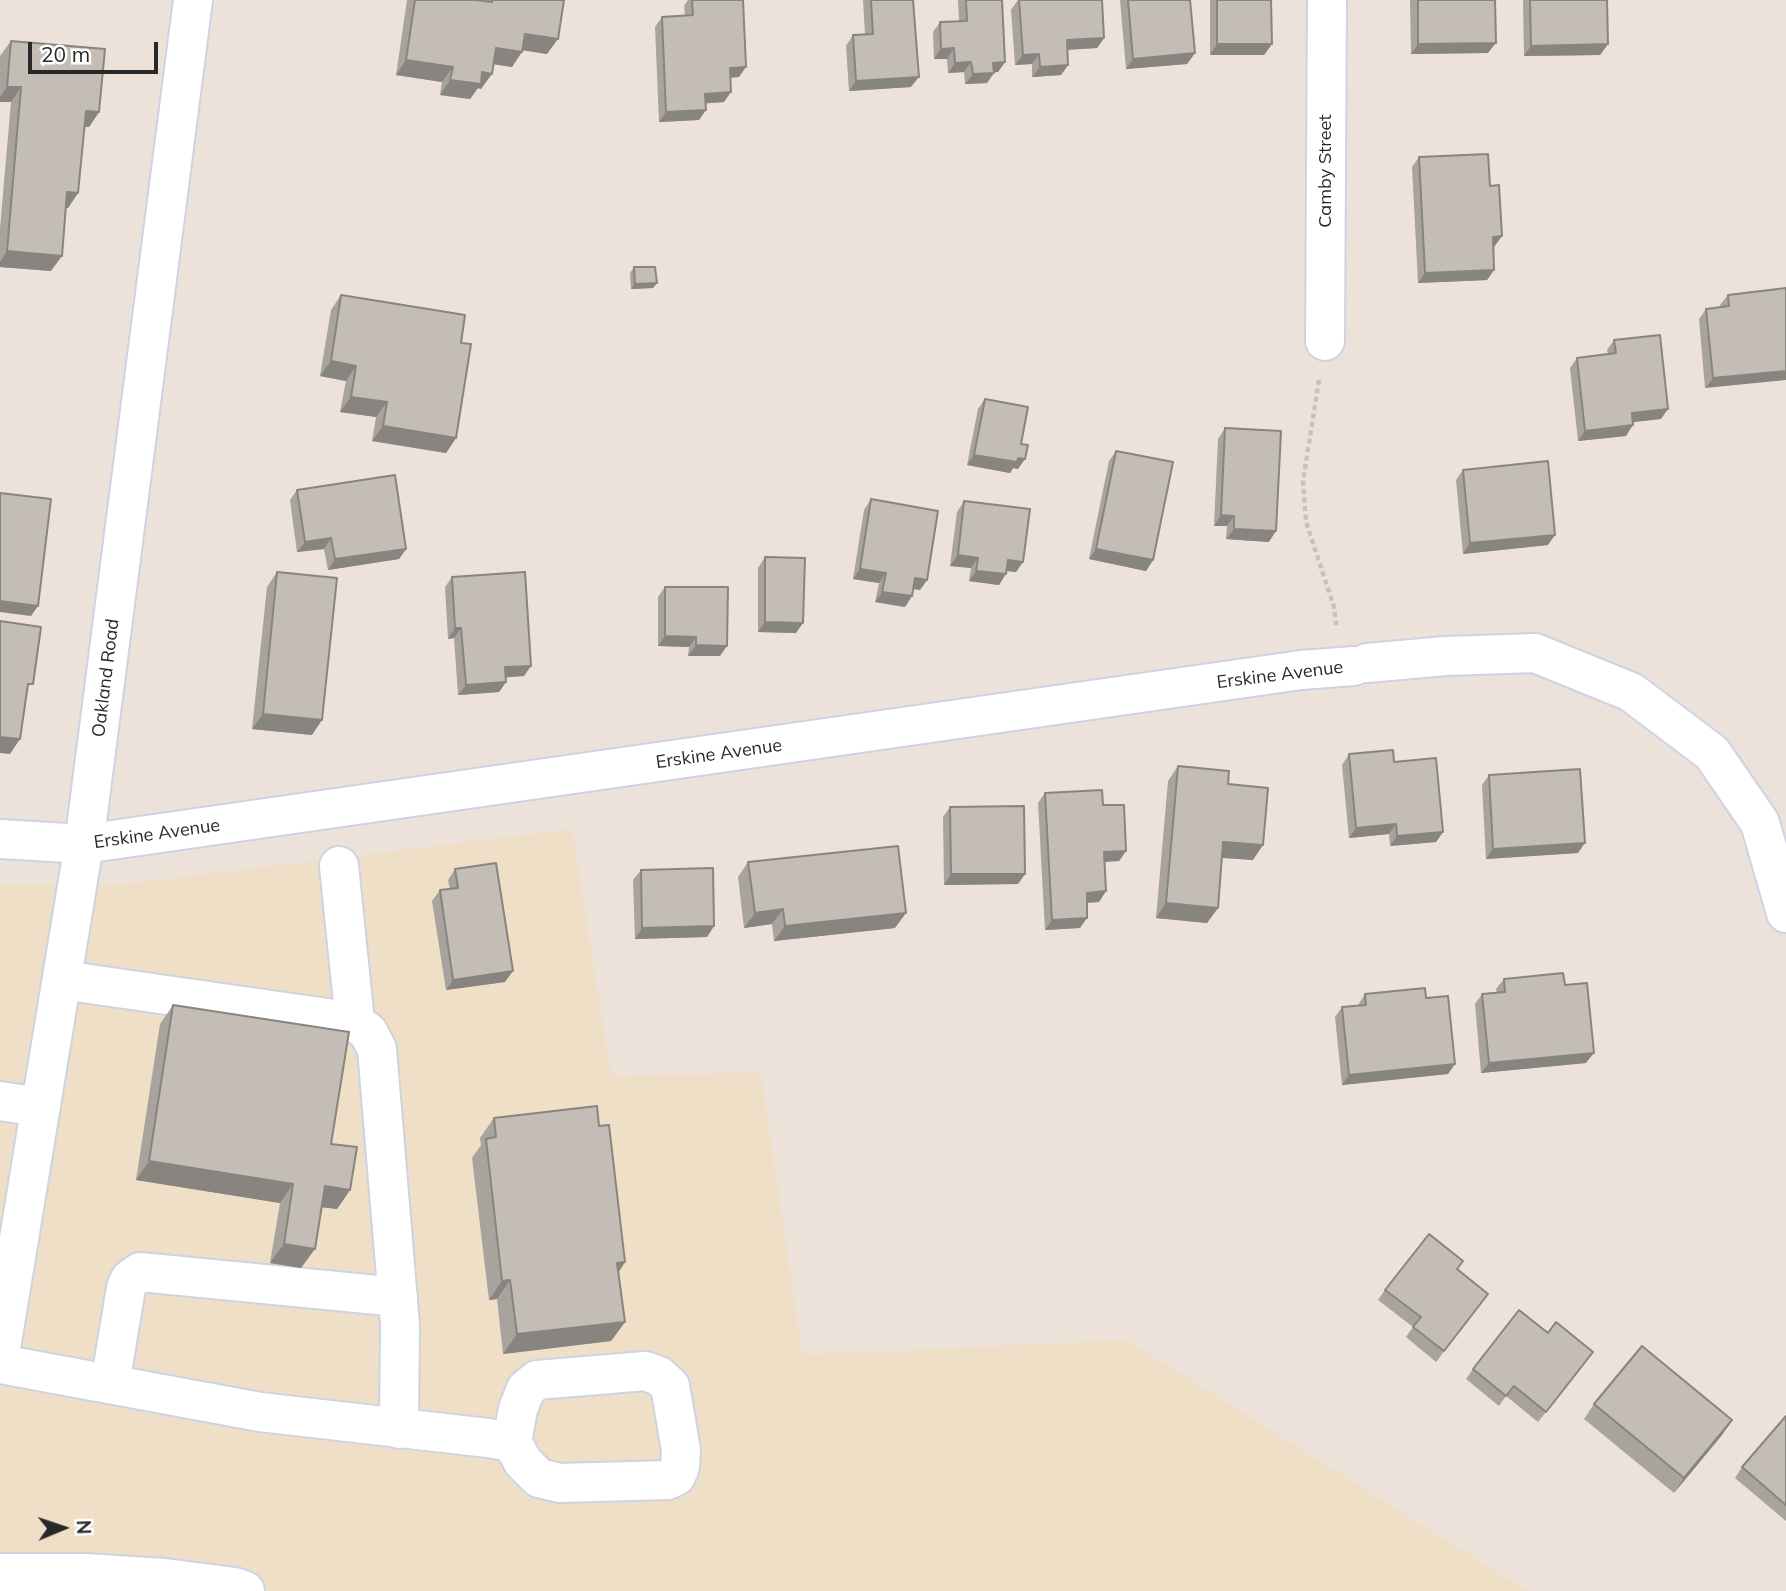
<!DOCTYPE html>
<html>
<head>
<meta charset="utf-8">
<style>
	body { margin:0 }
	#map { position:relative; width:1786px; height:1591px; overflow:hidden; background:#ece2d9; font-family:Mulish,sans-serif }
	canvas { display:block }
	.north { position:absolute; left:28px; top:1493px; width:70px; height:70px; -webkit-text-stroke:5px #fff; paint-order:stroke; rotate:88deg; font-size:19px; font-weight:700; line-height:28px; text-align:center; color:#282828 }
	.north::after { content:''; display:block; margin:auto; width:24px; height:32px; background:#282828; clip-path:polygon(50% 0,100% 100%,50% 72%,0 100%) }
	.scale { position:absolute; left:28px; top:42px; width:130px; height:32px; box-sizing:border-box; border:4px solid #282828; border-top:0; padding-left:9px; font-size:21px; line-height:24px; white-space:nowrap; color:#282828; -webkit-text-stroke:5px #fff; paint-order:stroke }
</style>
</head>
<body>
<div id="map">
<canvas width="1786" height="1591"></canvas>
<div class="north">N</div>
<div class="scale">20 m</div>
</div>
<script>
const g = document.querySelector('canvas').getContext('2d');
g.lineJoin = 'round';
function fill(path, color) { g.fillStyle = color; g.fill(path, 'evenodd'); }
const shape = rows => new Path2D(rows.map(r => 'M' + r).join(''));
function strokePath(path, color, width, dash) { g.strokeStyle = color; g.lineWidth = width; g.lineCap = dash ? 'butt' : 'round'; g.setLineDash(dash || []); g.stroke(path); }
function label(font, color, halo, rows, align = 'center') {
  g.font = font + ' Mulish,sans-serif'; g.lineWidth = 5; g.setLineDash([]); g.textBaseline = 'middle'; g.strokeStyle = halo; g.fillStyle = color; for (const [text, x, y, turn = 0] of rows) {
    g.save(); g.translate(x, y); g.rotate((+turn || 0) * Math.PI / 180); g.textAlign = isNaN(turn) ? turn : align; if (halo) g.strokeText(text, 0, 0); g.fillText(text, 0, 0); g.restore();
  }
}
fill(shape([
	[572,829,611,1076,761,1073,802,1355,1127,1340,1527,1591,0,1591,0,885,128,884]
]), '#efdfc6');
const minor = shape([
	[1325,341,1327,0],
	[1367,663,1446,656,1535,653,1631,692,1712,753,1760,823,1786,913],
	[0,839,84,844,1301,670,1354,666],
	[339,866,355,1022],
	[62,980,355,1022,368,1032,377,1049,400,1325,399,1429],
	[0,1101,41,1107],
	[0,1354,84,844,193,0],
	[0,1364,260,1412,488,1438,512,1442,523,1462,539,1478,560,1483,668,1480,676,1476,680,1467,681,1450,670,1386,659,1376,645,1371,537,1380,526,1389,518,1409,512,1442],
	[110,1384,126,1288,130,1279,140,1272,398,1297],
	[0,1573,85,1573,165,1578,235,1587,245,1591]
]);
strokePath(minor, '#ced3e3', 42);
strokePath(shape([
	[1319,380,1303,481,1306,522,1334,607,1336,625]
]), '#c3c3c3', 4.5, [5, 3.5]);
strokePath(minor, '#fff', 38);
fill(shape([
	[407,0,475,0,483,1,484,0,564,0,547,54,522,50,512,67,493,64,481,89,478,88,470,99,440,95,442,82,396,75],
	[688,0,743,0,739,77,730,78,724,102,706,103,699,120,659,122,655,27,662,17,685,16,684,6],
	[863,0,913,0,911,87,849,91,846,46,853,35,865,34],
	[958,0,1002,0,1005,62,998,72,994,72,987,83,965,84,964,72,948,73,947,59,934,59,933,32,940,22,959,21],
	[1018,0,1104,38,1097,48,1068,50,1068,65,1061,75,1032,77,1032,64,1015,65,1011,10],
	[1120,0,1190,0,1195,53,1187,64,1126,69],
	[1210,0,1271,0,1272,44,1264,55,1210,55],
	[1410,0,1495,0,1488,53,1411,54],
	[1523,0,1607,0,1608,44,1600,55,1524,56],
	[11,41,99,112,89,127,84,127,78,193,68,208,66,208,51,271,0,267,0,228,11,102,0,102,0,56],
	[1419,157,1502,236,1493,247,1494,270,1487,280,1418,283,1412,167],
	[634,267,657,283,653,288,631,289,630,273],
	[1786,288,1705,388,1699,319,1706,309,1721,307,1720,305,1728,295],
	[341,295,461,343,456,438,446,453,372,441,376,417,340,412,346,381,320,376,331,310],
	[1614,340,1661,419,1633,422,1626,436,1578,441,1570,368,1577,358,1608,354,1607,350],
	[985,399,1021,444,1018,469,1013,468,1010,473,967,465,978,409],
	[1225,428,1269,542,1226,539,1227,526,1214,526,1218,439],
	[1116,451,1153,560,1146,571,1089,559,1109,461],
	[1463,470,1548,545,1463,554,1456,480],
	[297,490,406,549,399,559,328,570,324,549,297,552,290,500],
	[871,499,927,580,920,590,913,589,912,596,905,607,875,602,879,583,853,579,864,510],
	[964,501,1023,562,1016,572,1006,571,999,585,969,581,971,568,950,566,957,512],
	[765,557,796,633,758,632,758,568],
	[277,572,312,735,252,729,267,587],
	[452,577,524,676,506,677,506,682,499,692,458,695,454,638,448,639,445,587],
	[665,587,720,656,688,656,689,647,658,646,658,597],
	[1349,754,1394,762,1443,832,1436,842,1390,846,1389,834,1349,838,1342,765],
	[1178,766,1228,784,1253,860,1222,858,1218,908,1207,923,1156,918,1168,781],
	[1489,775,1578,853,1486,859,1482,785],
	[1045,793,1103,805,1126,851,1119,861,1104,862,1106,891,1099,902,1087,903,1080,928,1045,930,1038,803],
	[950,807,1025,874,1018,884,944,885,943,817],
	[748,862,895,928,774,941,772,924,744,928,738,877],
	[455,869,505,982,446,990,432,901,440,890,450,889,448,880],
	[641,870,714,926,707,937,635,939,633,880],
	[1504,979,1565,985,1586,1063,1481,1073,1475,1004,1482,994,1497,993,1496,989],
	[1365,994,1426,998,1448,1074,1342,1085,1335,1017,1342,1007,1358,1005],
	[173,1005,331,1144,350,1190,337,1209,322,1207,301,1268,270,1263,280,1203,136,1180,160,1024],
	[494,1118,599,1126,625,1262,619,1272,625,1322,611,1341,503,1354,497,1299,489,1300,472,1158,481,1145,480,1138],
	[1457,1269,1488,1294,1436,1362,1406,1337,1413,1327,1378,1300,1385,1290],
	[1586,1362,1538,1422,1506,1396,1499,1406,1466,1379,1473,1369],
	[1594,1404,1732,1420,1722,1435,1674,1493,1584,1419],
	[1786,1416,1786,1521,1735,1478,1742,1467]
]), '#a8a39c');
fill(shape([
	[525,34,558,39,547,54,515,49],
	[1104,38,1097,48,1060,50,1067,40],
	[1496,43,1488,53,1411,54,1418,44],
	[1217,44,1272,44,1264,55,1210,55],
	[1608,44,1600,55,1524,56,1531,46],
	[496,48,522,52,512,67,486,63],
	[954,48,947,59,934,59,941,49],
	[1195,53,1187,64,1126,69,1133,59],
	[1039,54,1032,64,1015,65,1023,55],
	[406,60,453,67,442,82,396,75],
	[971,62,964,72,948,73,955,63],
	[1005,62,998,72,986,73,993,63],
	[1068,65,1061,75,1032,77,1040,67],
	[746,67,739,77,722,78,730,68],
	[482,72,492,74,481,89,478,88,470,99,440,95,450,80],
	[994,73,987,83,965,84,973,74],
	[919,77,911,87,849,91,856,81],
	[7,87,21,87,11,102,0,102,0,97],
	[731,92,724,102,698,104,705,94],
	[706,110,699,120,659,122,666,112],
	[86,111,99,112,89,127,75,126],
	[67,192,78,193,68,208,57,207],
	[1502,236,1494,247,1486,247,1493,237],
	[7,251,62,256,51,271,0,267,0,262],
	[1494,270,1487,280,1418,283,1425,273],
	[657,283,653,288,631,289,635,284],
	[331,361,356,366,346,381,320,376],
	[1786,371,1786,380,1705,388,1713,378],
	[351,397,387,402,376,417,340,412],
	[1668,409,1661,419,1625,423,1632,413],
	[1633,425,1626,436,1578,441,1585,431],
	[383,426,456,438,446,453,372,441],
	[974,455,1018,458,1025,459,1018,469,1013,468,1010,473,967,465],
	[1221,515,1234,516,1227,526,1214,526],
	[1234,529,1276,531,1269,542,1226,539],
	[1555,535,1548,545,1463,554,1470,543],
	[331,538,324,549,297,552,305,542],
	[406,549,399,559,328,570,335,559],
	[1096,549,1153,560,1146,571,1089,559],
	[958,555,978,558,971,568,950,566],
	[1008,560,1023,562,1016,572,1000,570],
	[860,569,886,573,879,583,853,579],
	[976,571,1006,574,999,585,969,581],
	[915,578,927,580,920,590,908,588],
	[882,592,912,596,905,607,875,602],
	[0,601,38,606,31,616,0,612],
	[765,622,803,623,796,633,758,632],
	[455,628,461,628,454,638,448,639],
	[665,636,696,637,689,647,658,646],
	[696,645,727,646,720,656,688,656],
	[531,666,524,676,498,678,505,667],
	[506,682,499,692,458,695,466,685],
	[263,714,322,720,312,735,252,729],
	[0,737,20,739,10,754,0,753],
	[1396,824,1389,834,1349,838,1356,828],
	[1443,832,1436,842,1390,846,1397,836],
	[1223,842,1263,845,1253,860,1213,857],
	[1585,843,1578,853,1486,859,1493,849],
	[1126,851,1119,861,1097,862,1104,852],
	[951,874,1025,874,1018,884,944,885],
	[1106,891,1099,902,1079,903,1087,893],
	[1166,903,1218,908,1207,923,1156,918],
	[783,909,772,924,744,928,755,913],
	[906,913,895,928,774,941,785,926],
	[1087,918,1080,928,1045,930,1052,920],
	[714,926,707,937,635,939,642,928],
	[513,971,505,982,446,990,453,980],
	[1594,1053,1586,1063,1481,1073,1489,1063],
	[1455,1064,1448,1074,1342,1085,1349,1075],
	[149,1161,293,1184,280,1203,136,1180],
	[325,1186,350,1190,337,1209,311,1206],
	[284,1244,315,1249,301,1268,270,1263],
	[625,1262,612,1281,617,1263],
	[510,1280,497,1299,489,1300,502,1281],
	[625,1322,611,1341,503,1354,517,1334],
	[1732,1420,1722,1435,1674,1493,1684,1478]
]), '#88847f');
const building = shape([
	[415,0,475,0,492,2,492,0,564,0,558,39,525,34,522,52,496,48,492,74,482,72,481,84,450,80,453,67,406,60,415,0],
	[692,0,743,0,746,67,730,68,731,92,705,94,706,110,666,112,662,17,693,15,692,0],
	[871,0,913,0,919,77,856,81,853,35,873,34,871,0],
	[966,0,1002,0,1005,62,993,63,994,73,973,74,971,62,955,63,954,48,941,49,940,22,967,21,966,0],
	[1019,0,1102,0,1104,38,1067,40,1068,65,1040,67,1039,54,1023,55,1019,0],
	[1128,0,1190,0,1195,53,1133,59,1128,0],
	[1217,0,1271,0,1272,44,1217,44,1217,0],
	[1418,0,1495,0,1496,43,1418,44,1418,0],
	[1530,0,1607,0,1608,44,1531,46,1530,0],
	[11,41,105,49,99,112,86,111,78,193,67,192,62,256,7,251,21,87,7,87,11,41],
	[1488,154,1490,186,1499,185,1502,236,1493,237,1494,270,1425,273,1419,157,1488,154],
	[634,267,655,267,657,283,635,284,634,267],
	[1786,288,1786,371,1713,378,1706,309,1729,306,1728,295,1786,288],
	[341,295,465,315,461,343,471,344,456,438,383,426,387,402,351,397,356,366,331,361,341,295],
	[1660,335,1668,409,1632,413,1633,425,1585,431,1577,358,1616,353,1614,340,1660,335],
	[985,399,1028,407,1021,444,1028,445,1025,459,1018,458,1017,462,974,455,985,399],
	[1225,428,1281,431,1276,531,1234,529,1234,516,1221,515,1225,428],
	[1116,451,1173,462,1153,560,1096,549,1116,451],
	[1548,461,1555,535,1470,543,1463,470,1548,461],
	[395,475,406,549,335,559,331,538,305,542,297,490,395,475],
	[0,493,51,499,38,606,0,601,0,493],
	[871,499,938,511,927,580,915,578,912,596,882,592,886,573,860,569,871,499],
	[964,501,1030,509,1023,562,1008,560,1006,574,976,571,978,558,958,555,964,501],
	[765,557,805,558,803,623,765,622,765,557],
	[277,572,337,578,322,720,263,714,277,572],
	[525,572,531,666,505,667,506,682,466,685,461,628,455,628,452,577,525,572],
	[665,587,728,587,727,646,696,645,696,637,665,636,665,587],
	[0,621,41,627,33,684,28,684,20,739,0,737,0,621],
	[1393,750,1394,762,1436,758,1443,832,1397,836,1396,824,1356,828,1349,754,1393,750],
	[1178,766,1229,771,1228,784,1268,788,1263,845,1223,842,1218,908,1166,903,1178,766],
	[1580,769,1585,843,1493,849,1489,775,1580,769],
	[1102,790,1103,805,1124,805,1126,851,1104,852,1106,891,1087,893,1087,918,1052,920,1045,793,1102,790],
	[1024,806,1025,874,951,874,950,807,1024,806],
	[898,846,906,913,785,926,783,909,755,913,748,862,898,846],
	[496,863,513,971,453,980,440,890,458,888,455,869,496,863],
	[713,868,714,926,642,928,641,870,713,868],
	[1563,973,1565,985,1587,983,1594,1053,1489,1063,1482,994,1505,992,1504,979,1563,973],
	[1425,988,1426,998,1448,996,1455,1064,1349,1075,1342,1007,1366,1005,1365,994,1425,988],
	[173,1005,349,1032,331,1144,357,1147,350,1190,325,1186,315,1249,284,1244,293,1184,149,1161,173,1005],
	[597,1106,599,1126,609,1125,625,1262,617,1263,625,1322,517,1334,510,1280,502,1281,486,1139,496,1137,494,1118,597,1106],
	[1429,1234,1463,1261,1457,1269,1488,1294,1444,1351,1413,1327,1421,1317,1385,1290,1429,1234],
	[1519,1310,1548,1333,1556,1322,1593,1352,1546,1412,1514,1386,1506,1396,1473,1369,1519,1310],
	[1642,1346,1732,1420,1684,1478,1594,1404,1642,1346],
	[1786,1416,1786,1505,1742,1467,1786,1416]
]);
fill(building, '#c3bdb5');
strokePath(building, '#88847f', 2);
label('18px', '#282828', '#fff', [
	["Camby Street",1326,171,-90],
	["Erskine Avenue",1280,675,-7],
	["Oakland Road",106,678,-83],
	["Erskine Avenue",719,754,-8],
	["Erskine Avenue",157,834,-8]
]);
</script>
</body>
</html>
